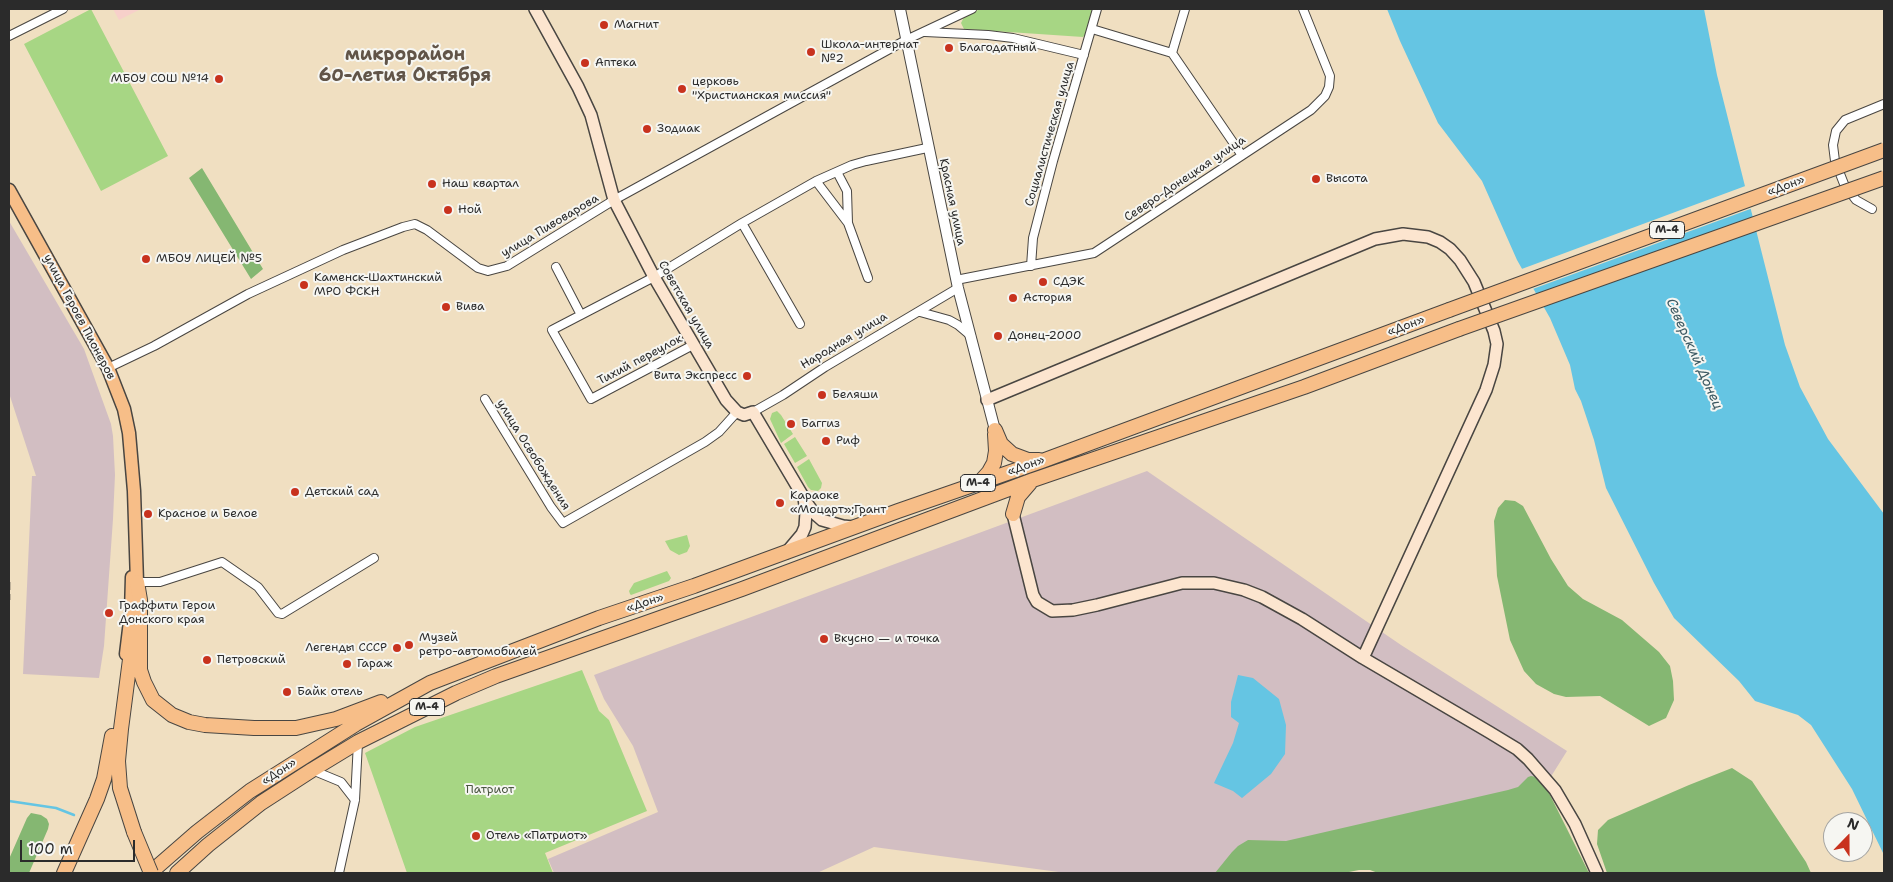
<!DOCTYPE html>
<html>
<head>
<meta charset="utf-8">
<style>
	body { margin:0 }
	#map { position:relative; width:1893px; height:882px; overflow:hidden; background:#f0dfc1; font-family:"Shantell Sans",sans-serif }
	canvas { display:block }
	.frame { position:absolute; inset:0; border:10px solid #2b2b2b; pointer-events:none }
	.north { position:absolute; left:1823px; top:812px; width:50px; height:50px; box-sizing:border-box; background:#f6f6f2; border:1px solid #a5a5a2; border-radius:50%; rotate:22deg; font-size:14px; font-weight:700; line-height:20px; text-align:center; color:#2b2b2b }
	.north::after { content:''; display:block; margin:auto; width:18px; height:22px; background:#c8321e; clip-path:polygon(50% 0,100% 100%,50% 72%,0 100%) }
	.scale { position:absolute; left:20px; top:840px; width:115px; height:22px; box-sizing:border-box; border:2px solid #2b2b2b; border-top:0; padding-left:6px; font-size:15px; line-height:18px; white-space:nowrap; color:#2b2b2b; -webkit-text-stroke:4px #f6f6f2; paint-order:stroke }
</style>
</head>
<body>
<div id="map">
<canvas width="1893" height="882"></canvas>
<div class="frame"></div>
<div class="north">N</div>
<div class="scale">100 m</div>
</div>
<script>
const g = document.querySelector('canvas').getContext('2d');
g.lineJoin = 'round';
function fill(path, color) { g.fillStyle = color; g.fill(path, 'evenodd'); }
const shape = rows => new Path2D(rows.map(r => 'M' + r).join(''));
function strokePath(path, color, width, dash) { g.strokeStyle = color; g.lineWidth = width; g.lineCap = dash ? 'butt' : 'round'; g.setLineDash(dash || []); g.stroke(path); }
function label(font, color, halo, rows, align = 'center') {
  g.font = font + ' "Shantell Sans",sans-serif'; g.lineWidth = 4; g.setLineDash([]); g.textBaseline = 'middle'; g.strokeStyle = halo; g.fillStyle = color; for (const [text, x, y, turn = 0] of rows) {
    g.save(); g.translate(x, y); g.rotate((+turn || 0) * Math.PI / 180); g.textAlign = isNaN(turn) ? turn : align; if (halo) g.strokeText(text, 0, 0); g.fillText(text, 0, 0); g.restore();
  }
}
fill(shape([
	[113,9,141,9,119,20]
]), '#f7d0ca');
fill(shape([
	[9,221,84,349,111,424,113,436,115,475,113,519,104,646,99,678,23,674,32,476,36,476,9,393],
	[1147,471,1401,645,1567,751,1530,810,1313,873,1066,873,874,847,817,873,554,873,548,859,658,812,633,746,604,699,594,675]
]), '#d2bec2');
fill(shape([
	[91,9,168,156,101,191,24,44],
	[980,9,1092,9,1087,32,1083,37,964,29,961,23,964,17],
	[777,411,781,415,793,434,781,443,770,419,772,413],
	[795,437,807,456,795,463,784,444],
	[809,459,822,483,821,488,818,491,811,490,808,487,797,467],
	[687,535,690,546,687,552,679,555,670,550,665,541],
	[667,571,671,578,669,581,631,595,630,594,629,591,634,583],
	[582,670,599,711,609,720,647,811,545,853,553,873,407,873,365,753,415,727]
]), '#a7d684');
fill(shape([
	[202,168,263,269,251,279,189,178],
	[1505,500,1515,501,1523,506,1551,559,1568,586,1583,599,1622,620,1659,652,1670,666,1673,681,1674,700,1666,718,1649,726,1600,696,1566,697,1554,694,1536,684,1524,671,1510,640,1497,576,1494,521,1498,508],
	[1732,768,1752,781,1806,862,1811,873,1607,873,1597,844,1598,830,1608,820,1689,785],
	[1531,776,1536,777,1548,791,1589,873,1378,873,1370,870,1359,870,1344,873,1215,873,1232,852,1238,846,1248,840,1286,841,1508,790,1518,787,1528,777],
	[31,813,41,815,47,819,49,824,48,829,29,873,9,873,9,859,27,818]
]), '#85b772');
fill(shape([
	[1387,9,1704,9,1717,75,1785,345,1800,387,1828,439,1884,514,1884,855,1852,789,1811,725,1798,715,1755,701,1739,681,1674,618,1654,583,1606,488,1594,440,1581,401,1575,389,1570,365,1550,318,1517,260,1482,181,1438,123,1400,41],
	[1238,675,1253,678,1279,699,1286,725,1285,754,1271,774,1242,798,1233,791,1214,783,1233,743,1239,723,1231,717,1231,702]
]), '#65c5e3');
fill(shape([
	[1748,185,1753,208,1530,290,1519,270]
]), '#f0dfc1');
strokePath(shape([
	[9,801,56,808,74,815]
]), '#65c5e3', 2.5);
const minor = shape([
	[1092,29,1172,53,1241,154],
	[925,32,988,35,1013,38,1084,55],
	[9,36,63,9],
	[1172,53,1185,9],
	[837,172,847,191,848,223],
	[816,181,848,223,868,278],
	[1872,209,1856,200,1844,184,1835,161,1833,145,1836,131,1845,120,1884,104],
	[742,223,800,324],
	[1031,266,1033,238,1053,161,1097,9],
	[556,267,581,315],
	[956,280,1094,253,1311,110,1325,96,1329,87,1330,76,1303,9],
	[920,312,949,320,958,325,971,336],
	[693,345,591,399,552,330,654,277,742,223,816,181,852,165,866,161,927,148],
	[108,368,154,346,248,294,343,250,403,227,415,224,427,230,478,268,488,271,507,266,614,200,906,40,972,9],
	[485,399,551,507,563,523,705,442,719,432,737,412],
	[753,412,783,395,825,367,958,288],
	[137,582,160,582,222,562,258,587,278,613,282,614,374,558],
	[312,770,341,782,355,800],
	[339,873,355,800,358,742]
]);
const tertiary = shape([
	[900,9,958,288,995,430]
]);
const secondary = shape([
	[535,9,578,87,591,115,614,200,654,277,726,400,737,412,744,415,753,412,804,498,806,512,805,527,802,534,786,553],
	[987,400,1375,239,1403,234,1428,237,1440,242,1450,249,1460,260,1474,282,1494,331,1497,344,1494,365,1486,390,1363,658],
	[806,502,814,513,822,520,843,526,853,527],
	[1013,514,1033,595,1037,602,1052,611,1073,610,1097,605,1182,583,1214,583,1244,590,1262,597,1302,619,1363,658,1489,732,1517,749,1528,759,1555,790,1575,824,1597,873]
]);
const primary = shape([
	[9,190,108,368,124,409,129,433,134,491,137,582,132,582],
	[126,654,131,613,132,577]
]);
const trunk = shape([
	[995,430,1001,444,1012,454,1028,460,1039,460],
	[980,482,989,472,994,463,996,451,995,434],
	[1013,514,1018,497,1030,483],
	[137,582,140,600,140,670,144,682,153,700,172,715,189,722,205,725,254,728,296,728,336,719,381,702],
	[132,644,121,729,118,761,120,788,134,832],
	[64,873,97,799,104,779,112,736],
	[150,873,197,832,250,791,356,724,430,683,599,618,694,586,898,511,1042,461,1449,310],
	[177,873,208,845,261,803,312,770,358,742,456,693,496,676,742,589,1033,480,1304,387,1459,329]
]);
strokePath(minor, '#494642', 10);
strokePath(tertiary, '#494642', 12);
strokePath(secondary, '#494642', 14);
strokePath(primary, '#494642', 15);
strokePath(trunk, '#494642', 16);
strokePath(minor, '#fff', 8);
strokePath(tertiary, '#fff', 10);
strokePath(secondary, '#fce5cf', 11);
strokePath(primary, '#f7be88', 12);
strokePath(trunk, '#f7be88', 14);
strokePath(shape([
	[9,582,9,600]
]), '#2b2b2b', 2.5, [8, 4]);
const trunkBridge = shape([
	[1449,310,1884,150],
	[1459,329,1884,178],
	[134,832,151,873]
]);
strokePath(trunkBridge, '#494642', 16, []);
strokePath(trunkBridge, '#f7be88', 14);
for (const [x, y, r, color] of [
	[604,25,5,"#c8321e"],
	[949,48,5,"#c8321e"],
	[811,52,5,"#c8321e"],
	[585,63,5,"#c8321e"],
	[219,79,5,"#c8321e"],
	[682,89,5,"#c8321e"],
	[647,129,5,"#c8321e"],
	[1316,179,5,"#c8321e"],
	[432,184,5,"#c8321e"],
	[448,210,5,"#c8321e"],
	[146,259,5,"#c8321e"],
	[1043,282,5,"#c8321e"],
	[304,285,5,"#c8321e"],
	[1013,298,5,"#c8321e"],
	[446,307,5,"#c8321e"],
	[998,336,5,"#c8321e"],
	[747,376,5,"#c8321e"],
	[822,395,5,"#c8321e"],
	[791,424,5,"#c8321e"],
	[826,441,5,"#c8321e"],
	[295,492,5,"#c8321e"],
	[780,503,5,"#c8321e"],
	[148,514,5,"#c8321e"],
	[109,613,5,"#c8321e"],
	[824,639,5,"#c8321e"],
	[409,645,5,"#c8321e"],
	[397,648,5,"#c8321e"],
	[207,660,5,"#c8321e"],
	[347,664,5,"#c8321e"],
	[287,692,5,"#c8321e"],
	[476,836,5,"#c8321e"]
]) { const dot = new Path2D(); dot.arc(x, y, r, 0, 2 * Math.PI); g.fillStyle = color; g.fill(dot); strokePath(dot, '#f6f6f2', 2); }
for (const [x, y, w] of [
	[1667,230,35],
	[978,483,35],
	[427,707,35]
]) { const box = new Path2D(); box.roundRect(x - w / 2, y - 8.5, w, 17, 4); g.fillStyle = '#f6f6f2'; g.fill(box); strokePath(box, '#2b2b2b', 1); }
label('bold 11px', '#2b2b2b', null, [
	["М-4",1667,230],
	["М-4",978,483],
	["М-4",427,707]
]);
label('12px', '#2b2b2b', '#f6f6f2', [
	["Магнит",614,25],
	["Школа-интернат",821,45],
	["№2",821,59],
	["Благодатный",959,48],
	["Аптека",595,63],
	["МБОУ СОШ №14",209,79,"right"],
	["церковь",692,82],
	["\"Христианская миссия\"",692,96],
	["Зодиак",657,129],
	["Высота",1326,179],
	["Наш квартал",442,184],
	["Ной",458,210],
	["МБОУ ЛИЦЕЙ №5",156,259],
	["Каменск-Шахтинский",314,278],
	["МРО ФСКН",314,292],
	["СДЭК",1053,282],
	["Астория",1023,298],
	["Вива",456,307],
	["Донец-2000",1008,336],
	["Вита Экспресс",737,376,"right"],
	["Беляши",832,395],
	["Баггиз",801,424],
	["Риф",836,441],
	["Детский сад",305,492],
	["Караоке",790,496],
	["«Моцарт»;Грант",790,510],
	["Красное и Белое",158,514],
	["Граффити Герои",119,606],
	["Донского края",119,620],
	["Музей",419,638],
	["ретро-автомобилей",419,652],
	["Вкусно — и точка",834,639],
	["Легенды СССР",387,648,"right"],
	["Петровский",217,660],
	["Гараж",357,664],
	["Байк отель",297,692],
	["Отель «Патриот»",486,836]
], 'left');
label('12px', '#2b2b2b', '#f6f6f2', [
	["Социалистическая улица",1050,134,-74],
	["Северо-Донецкая улица",1185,179,-34],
	["«Дон»",1786,186,-20],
	["Красная улица",952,202,78],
	["улица Пивоварова",550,226,-31],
	["Советская улица",686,305,60],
	["улица Героев Пионеров",79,317,62],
	["«Дон»",1406,326,-20],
	["Народная улица",844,341,-31],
	["Тихий переулок",640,360,-28],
	["улица Освобождения",533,455,58],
	["«Дон»",1026,466,-19],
	["«Дон»",645,603,-18],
	["«Дон»",279,772,-33]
]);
label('12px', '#4a5641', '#f6f6f2', [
	["Патриот",490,790]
]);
label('italic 14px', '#3c5962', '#f6f6f2', [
	["Северский Донец",1694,354,66]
]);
label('bold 18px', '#615448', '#f6f6f2', [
	["микрорайон",405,55],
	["60-летия Октября",405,76]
]);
</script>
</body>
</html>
